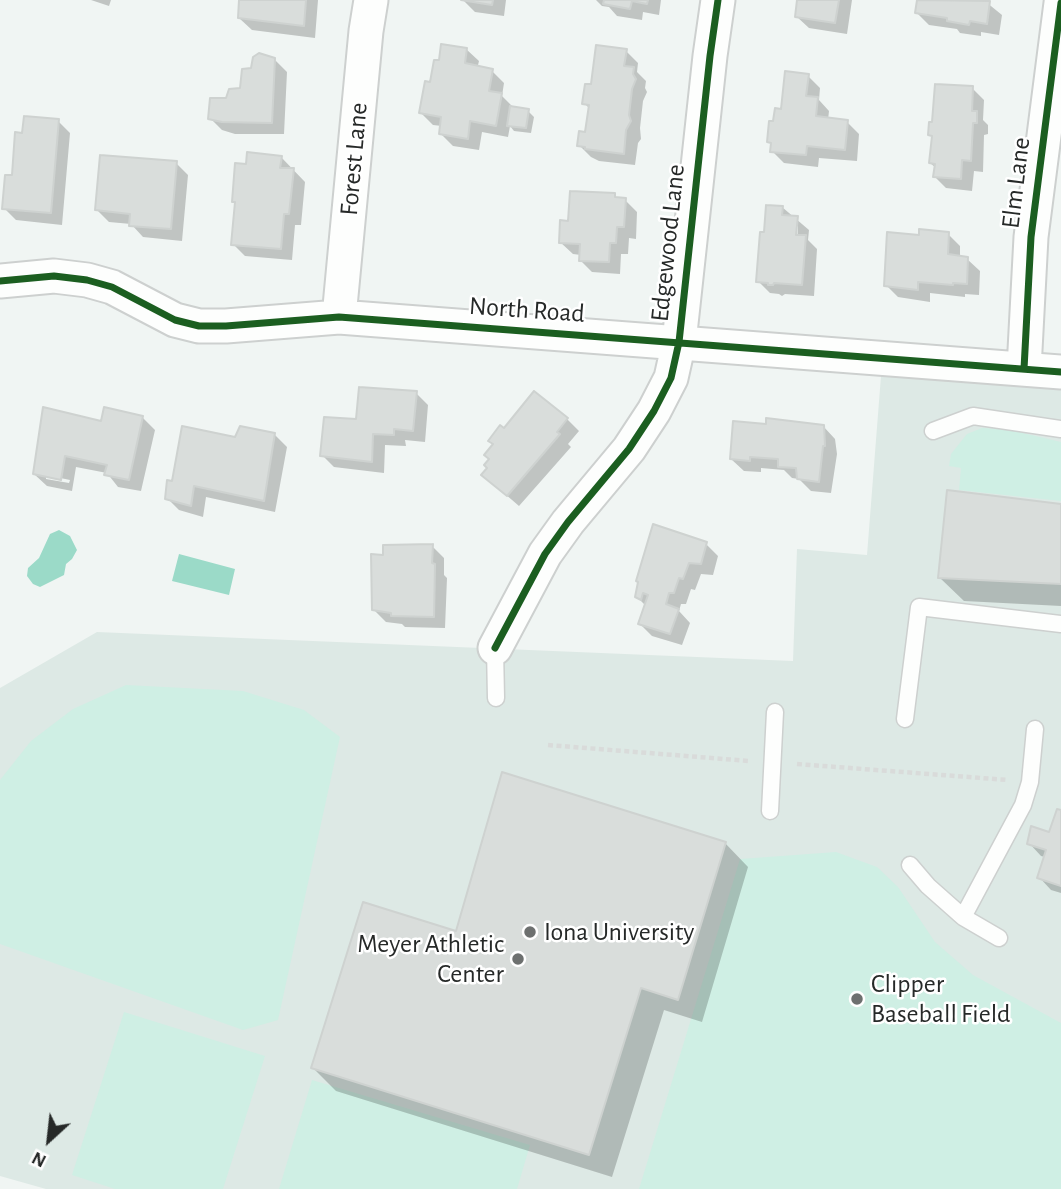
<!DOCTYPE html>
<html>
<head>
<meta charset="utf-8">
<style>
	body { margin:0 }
	#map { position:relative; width:1061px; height:1189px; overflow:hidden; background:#f0f5f3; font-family:"Alegreya Sans",sans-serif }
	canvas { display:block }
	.north { position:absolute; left:14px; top:1105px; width:70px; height:70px; -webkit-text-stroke:5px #fff; paint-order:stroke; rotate:207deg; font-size:19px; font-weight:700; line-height:28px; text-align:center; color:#262928 }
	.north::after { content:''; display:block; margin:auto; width:24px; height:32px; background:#262928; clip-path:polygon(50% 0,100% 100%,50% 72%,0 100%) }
</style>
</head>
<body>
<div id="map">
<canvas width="1061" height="1189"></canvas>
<div class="north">N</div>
</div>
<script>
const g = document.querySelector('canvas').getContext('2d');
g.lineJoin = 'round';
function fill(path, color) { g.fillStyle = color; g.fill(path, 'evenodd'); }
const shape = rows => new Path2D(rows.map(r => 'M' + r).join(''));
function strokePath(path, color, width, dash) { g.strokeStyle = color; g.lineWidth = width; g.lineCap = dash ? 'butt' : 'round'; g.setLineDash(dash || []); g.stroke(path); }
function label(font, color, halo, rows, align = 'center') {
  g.font = font + ' "Alegreya Sans",sans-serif'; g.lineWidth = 5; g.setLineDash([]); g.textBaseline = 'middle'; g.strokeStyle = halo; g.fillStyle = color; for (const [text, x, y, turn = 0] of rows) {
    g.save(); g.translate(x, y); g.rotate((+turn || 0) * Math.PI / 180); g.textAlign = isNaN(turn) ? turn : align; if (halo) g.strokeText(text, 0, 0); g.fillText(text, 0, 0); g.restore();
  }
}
fill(shape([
	[881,376,1061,389,1061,1189,46,1189,0,1176,0,688,97,632,793,661,797,549,867,555]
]), '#dde9e5');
fill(shape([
	[982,428,1006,429,1061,442,1061,501,959,490,961,468,949,466,951,454,967,434],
	[126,685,243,691,304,710,340,737,278,1020,243,1030,0,944,0,780,31,741,73,709],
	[836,852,877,867,898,887,935,942,973,975,1061,1023,1061,1189,639,1189,740,859],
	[124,1012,265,1056,223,1189,115,1189,72,1175],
	[312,1080,530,1145,517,1189,279,1189]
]), '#cfefe4');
fill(shape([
	[59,530,70,536,77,550,72,559,66,564,64,575,40,587,33,584,27,576,28,568,39,558,50,534],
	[179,554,235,569,229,595,172,581]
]), '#9bdac8');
fill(shape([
	[91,0,111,0,109,6],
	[240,0,318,0,315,38,252,30,239,18],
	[463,0,506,0,504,16,475,12],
	[596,0,661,0,659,15,643,12,642,20,617,16,609,7,602,6],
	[799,0,852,0,847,34,809,28,796,16],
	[919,0,987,0,986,2,1002,15,999,35,981,32,981,36,960,33,957,29,929,25,917,13],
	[466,49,479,61,477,69,492,71,504,83,502,96,513,107,528,111,534,117,531,133,514,131,510,126,508,137,482,132,479,150,453,146,441,134,442,126,433,125,421,113,432,84],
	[626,51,638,63,637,72,646,81,645,88,647,92,643,101,640,128,641,139,638,143,635,165,599,161,591,157,579,145,587,134,590,109,584,103,593,86],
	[274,59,287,72,284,134,235,134,222,130,210,118],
	[808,76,820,88,819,100,829,111,828,120,847,122,859,134,857,161,819,158,818,167,784,163,772,151,773,145,769,142,775,123],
	[972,88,984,100,983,120,988,125,988,134,984,135,983,172,974,171,972,191,946,188,934,176,936,168,930,163,933,138,930,135],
	[58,121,70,133,62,225,16,220,4,208,24,135],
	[281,157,305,182,301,225,295,225,292,260,245,256,233,244,237,204,234,201,247,166],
	[176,163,188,175,182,241,143,237,131,224,109,222,97,210],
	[614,195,619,199,625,200,637,212,636,239,629,238,628,254,621,254,620,274,592,272,580,260,581,255,573,254,560,242,569,223],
	[782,207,809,230,808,240,817,249,814,296,785,294,782,296,779,294,770,293,758,281],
	[795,226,798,226,797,244],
	[948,234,960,246,960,258,967,259,980,271,979,295,965,294,965,297,930,293,930,302,898,297,886,285,921,237],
	[416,393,428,405,425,442,405,440,406,446,385,445,384,473,334,467,322,455,358,421],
	[143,418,155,430,141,491,118,487,107,473,76,467,72,491,47,486,34,474,102,423],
	[46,475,70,480,69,483,46,479],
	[567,419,579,431,568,444,571,447,519,506,483,475,489,468,504,431],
	[823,426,835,439,837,454,831,493,811,491,799,479,792,478,784,470,761,468,761,472,744,471,731,459],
	[275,435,287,447,275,512,206,497,203,517,179,510,167,498,173,483,236,439],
	[1061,506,1061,606,964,601,940,578],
	[706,544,718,556,713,575,701,574,695,590,691,589,686,604,681,604,679,611,690,623,682,645,652,636,640,624,646,606,637,597],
	[432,546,444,558,444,575,447,578,445,628,405,627,402,624,386,622,374,610,385,557],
	[1061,812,1061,893,1051,890,1039,877,1045,857,1041,856,1029,843,1050,834],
	[725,843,748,867,702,1022,664,1010,612,1177,336,1091,313,1068,457,933]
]), '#0003');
const building = shape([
	[239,0,306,0,304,26,238,18,239,0],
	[461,0,493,0,492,5,461,0],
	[604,0,648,0,647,4,632,1,630,9,603,4,604,0],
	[797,0,839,0,835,23,795,17,797,0],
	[917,0,990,1,987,24,970,21,969,25,947,21,947,18,915,13,917,0],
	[441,44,467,48,465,63,493,69,489,91,502,93,496,126,470,121,468,139,439,134,441,117,419,113,425,81,430,82,434,60,439,60,441,44],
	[596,45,627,49,624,66,634,67,633,74,636,79,632,89,629,115,631,121,626,130,624,154,585,149,585,147,577,146,579,131,585,132,589,105,582,104,585,84,591,84,596,45],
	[259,53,275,58,272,123,222,122,208,119,210,98,226,98,229,89,240,88,242,69,251,68,253,57,259,53],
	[785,71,809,74,806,96,818,97,816,116,848,120,845,150,807,146,806,155,770,152,771,143,767,142,769,121,773,121,775,108,781,109,785,71],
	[935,84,973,86,972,111,977,111,977,123,973,123,971,161,962,160,961,179,933,177,935,164,929,163,932,136,928,135,929,122,932,122,935,84],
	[510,106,529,109,526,128,507,126,510,106],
	[24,116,59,119,51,213,2,209,5,175,12,175,15,132,22,133,24,116],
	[247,152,282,156,280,168,294,168,289,214,284,214,281,249,231,245,235,202,232,202,235,163,246,164,247,152],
	[100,155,177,161,171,229,129,226,130,214,95,210,100,155],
	[570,191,615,193,615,197,626,198,624,227,617,227,616,243,610,243,609,262,579,261,580,244,559,243,560,220,568,221,570,191],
	[766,205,783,206,782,215,798,216,796,235,806,235,802,285,774,283,773,285,768,285,768,283,756,282,760,232,764,232,766,205],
	[919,229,949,232,948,254,968,257,967,284,953,283,953,285,918,282,918,290,884,286,887,232,919,235,919,229],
	[359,387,417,391,413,431,394,429,394,435,373,434,372,462,320,456,324,417,356,419,359,387],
	[534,391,568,418,557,432,560,434,507,496,481,475,487,468,484,465,489,459,484,455,493,444,488,441,500,425,504,428,534,391],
	[43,407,101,421,104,407,143,416,129,480,104,475,107,465,65,456,61,480,33,474,43,407],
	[766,418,824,425,825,446,823,446,819,482,797,479,796,468,778,467,778,459,750,457,750,461,730,459,733,421,766,424,766,418],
	[182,426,235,437,240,426,275,433,264,501,194,486,191,506,165,499,167,480,172,481,182,426],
	[947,490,1061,504,1061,584,938,578,947,490],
	[653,524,707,542,701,564,689,563,683,579,679,578,674,593,669,593,666,604,679,609,670,634,638,624,648,595,643,593,641,600,635,597,638,582,636,581,653,524],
	[433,544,432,563,435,564,434,617,391,616,391,613,372,610,371,554,383,555,383,545,433,544],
	[502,772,726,842,678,1000,641,988,589,1155,311,1068,363,902,456,931,502,772],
	[1057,809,1061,810,1061,886,1037,878,1046,850,1027,844,1031,826,1049,832,1057,809]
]);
fill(building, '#d9dddb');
strokePath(building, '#ced2d0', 2);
const lane = shape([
	[933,431,973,416,1061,429],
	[495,648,496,698],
	[905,719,919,607,1061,624],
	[770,811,775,712],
	[910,865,928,886,963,917,999,938],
	[963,917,1023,805,1030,782,1035,729]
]);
const street = shape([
	[0,281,54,276,87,280,112,287,175,320,199,326,226,326,339,317,1061,372],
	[339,317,366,31,371,0],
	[1024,369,1031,237,1061,3],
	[495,648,545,554,568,522,629,449,654,411,671,378,679,342,710,56,718,0]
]);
strokePath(lane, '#cdd0cf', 19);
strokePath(street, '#cdd0cf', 37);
strokePath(shape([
	[548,745,749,761],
	[797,764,1008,780]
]), '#d9dbda', 4.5, [5, 3.5]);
strokePath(lane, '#fdfefd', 16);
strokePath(street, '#fdfefd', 33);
strokePath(shape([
	[0,281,54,276,87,280,112,287,175,320,199,326,226,326,339,317,1061,372],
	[1024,369,1031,237,1061,3],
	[495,648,545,554,568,522,629,449,654,411,671,378,679,342,710,56,718,0]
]), '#1b5e20', 7);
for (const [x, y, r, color] of [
	[530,932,7,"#6d706f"],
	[518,959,7,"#6d706f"],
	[857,999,7,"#6d706f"]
]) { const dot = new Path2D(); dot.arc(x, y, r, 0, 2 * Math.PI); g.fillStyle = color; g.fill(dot); strokePath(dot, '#fff', 2.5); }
label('26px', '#262928', '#fff', [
	["Forest Lane",354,159,-85],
	["Elm Lane",1016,183,-83],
	["Edgewood Lane",668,243,-84],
	["North Road",527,310,4]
]);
label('26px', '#262928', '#fff', [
	["Iona University",544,932],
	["Meyer Athletic",504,944,"right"],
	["Center",504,974,"right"],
	["Clipper",871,984],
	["Baseball Field",871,1014]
], 'left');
</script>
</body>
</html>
